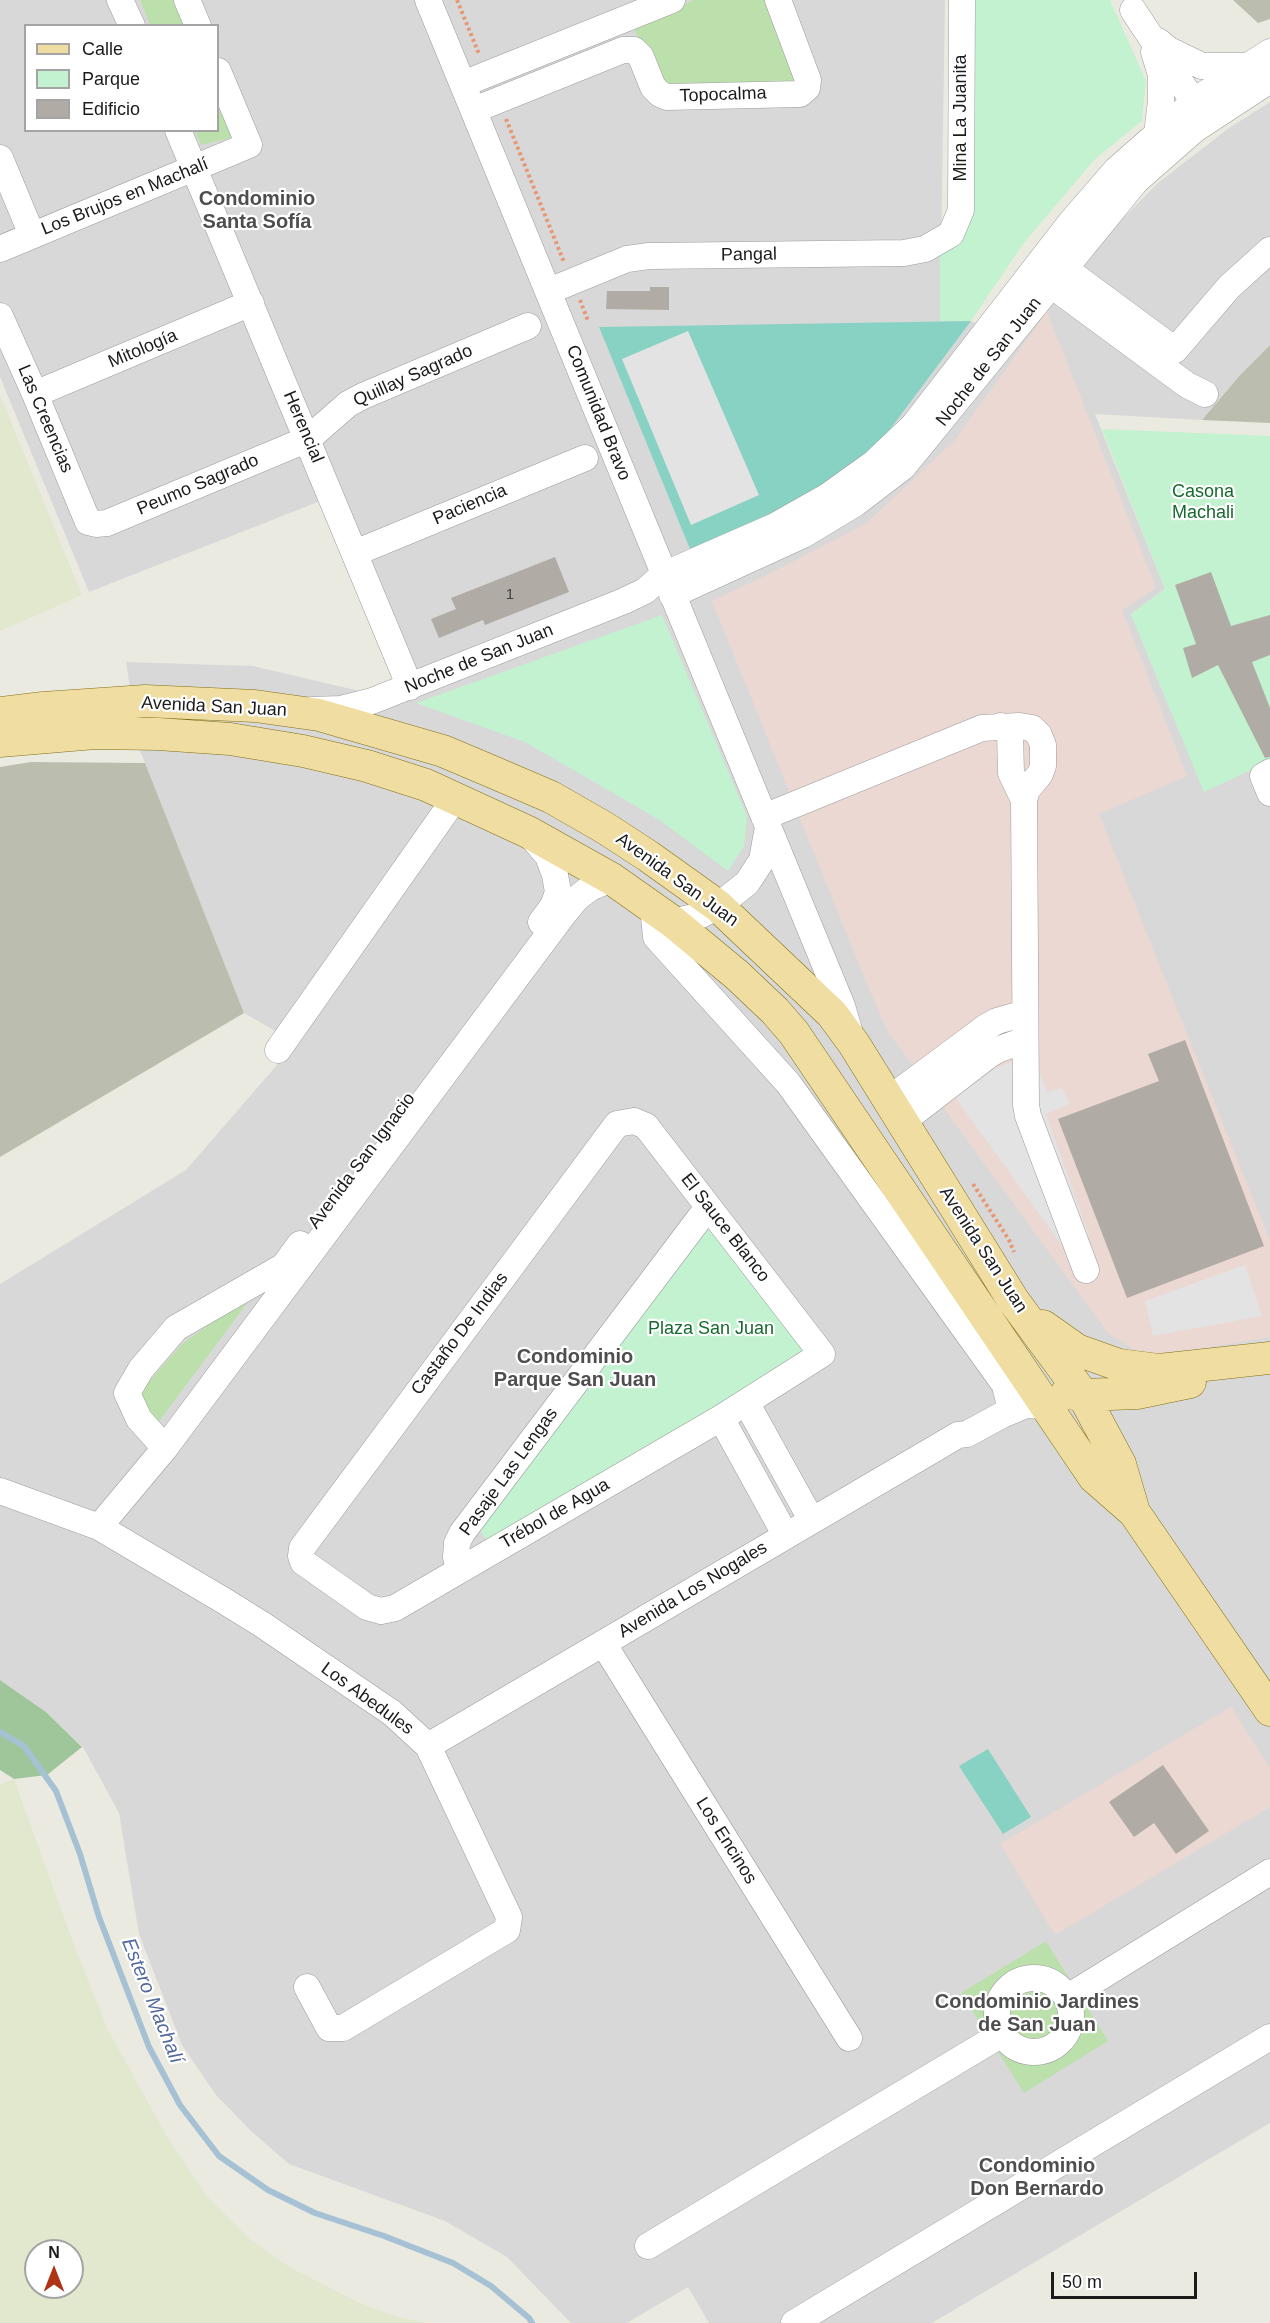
<!DOCTYPE html>
<html>
<head>
<meta charset="utf-8">
<style>
	body { margin:0 }
	#map { position:relative; width:1270px; height:2323px; overflow:hidden; background:#ebeae1; font-family:Arial,sans-serif }
	canvas { display:block }
	.legend { position:absolute; left:24px; top:24px; width:195px; height:108px; box-sizing:border-box; background:#fff; border:2px solid #a4a4a4; margin:0; padding:8px 10px; list-style:none; font-size:18px; color:#1b1b1b }
	.legend li { display:flex; align-items:center; gap:12px; height:30px }
	.legend b { width:30px; border:2px solid #a4a4a4 }
	.north { position:absolute; left:24px; top:2239px; width:60px; height:60px; box-sizing:border-box; background:#fff; border:2px solid #a4a4a4; border-radius:50%; rotate:0deg; font-size:16px; font-weight:700; line-height:24px; text-align:center; color:#1b1b1b }
	.north::after { content:''; display:block; margin:auto; width:21px; height:27px; background:#af3417; clip-path:polygon(50% 0,100% 100%,50% 72%,0 100%) }
	.scale { position:absolute; left:1051px; top:2272px; width:146px; height:27px; box-sizing:border-box; border:3px solid #1b1b1b; border-top:0; padding-left:8px; font-size:18px; line-height:21px; white-space:nowrap; color:#1b1b1b; -webkit-text-stroke:4px #fff; paint-order:stroke }
</style>
</head>
<body>
<div id="map">
<canvas width="1270" height="2323"></canvas>
<ul class="legend">
<li><b style="height:8px;background:#f0dda2"></b>Calle</li>
<li><b style="height:16px;background:#c2f2cf"></b>Parque</li>
<li><b style="height:16px;background:#b0aca5"></b>Edificio</li>
</ul>
<div class="north">N</div>
<div class="scale">50 m</div>
</div>
<script>
const g = document.querySelector('canvas').getContext('2d');
g.lineJoin = 'round';
function fill(path, color) { g.fillStyle = color; g.fill(path, 'evenodd'); }
const shape = rows => new Path2D(rows.map(r => 'M' + r).join(''));
function strokePath(path, color, width, dash) { g.strokeStyle = color; g.lineWidth = width; g.lineCap = dash ? 'butt' : 'round'; g.setLineDash(dash || []); g.stroke(path); }
function label(font, color, halo, rows, align = 'center') {
  g.font = font + ' Arial,sans-serif'; g.lineWidth = 4.5; g.setLineDash([]); g.textBaseline = 'middle'; g.strokeStyle = halo; g.fillStyle = color; for (const [text, x, y, turn = 0] of rows) {
    g.save(); g.translate(x, y); g.rotate((+turn || 0) * Math.PI / 180); g.textAlign = isNaN(turn) ? turn : align; if (halo) g.strokeText(text, 0, 0); g.fillText(text, 0, 0); g.restore();
  }
}
fill(shape([
	[0,0,945,0,940,321,971,321,1013,340,1087,255,1158,183,1229,128,1270,102,1270,345,1240,375,1202,420,1095,414,1165,589,1131,614,1204,791,1270,761,1270,2123,932,2323,709,2323,688,2287,627,2323,571,2323,507,2257,445,2221,289,2164,252,2132,216,2095,182,2045,139,1934,119,1813,83,1747,46,1712,0,1680,0,1284,186,1170,296,1043,244,1013,139,748,126,662,253,666,364,692,400,680,323,500,89,592,0,377],
	[26,26,218,26,218,130,26,130]
]), '#d9d8d8');
fill(shape([
	[1047,312,1156,588,1122,610,1187,776,1099,814,1270,1241,1270,1337,1163,1355,1136,1351,1108,1333,888,1032,869,989,712,601,771,573,867,523,954,441],
	[1231,1707,1270,1768,1270,1807,1055,1935,1000,1844]
]), '#ebd8d2');
fill(shape([
	[1233,0,1270,0,1270,19,1258,23],
	[1270,345,1270,423,1202,420,1240,375],
	[31,762,145,763,244,1013,0,1157,0,767]
]), '#bbbeae');
fill(shape([
	[0,395,82,595,0,631],
	[14,1779,70,1934,107,2028,169,2140,206,2195,251,2240,291,2268,360,2303,394,2316,426,2323,0,2323,0,1785],
	[36,2251,72,2251,72,2287,36,2287]
]), '#e1e8ce');
fill(shape([
	[140,0,173,0,185,25,150,25],
	[694,0,774,0,800,86,659,87,633,25],
	[218,100,234,137,201,145,195,131,218,130],
	[256,1291,157,1424,139,1393,182,1344],
	[1046,1941,1108,2041,1024,2093,961,1993]
]), '#bce0ac');
fill(shape([
	[0,1680,46,1712,82,1747,47,1775,14,1779,0,1770]
]), '#9fc69b');
fill(shape([
	[969,0,1110,0,1146,81,1142,121,1095,159,1023,244,971,321,940,321,940,249,954,238],
	[1102,429,1270,436,1270,761,1204,792,1131,614,1165,589],
	[662,615,747,816,744,846,728,871,658,819,525,742,416,703],
	[708,1221,804,1347,799,1357,490,1540,484,1537,481,1531,485,1523,700,1228]
]), '#c2f2cf');
fill(shape([
	[971,321,882,440,835,479,783,508,690,549,599,327],
	[988,1749,1031,1817,1003,1834,959,1766]
]), '#88d2c4');
fill(shape([
	[688,331,759,495,691,525,622,359],
	[1033,1054,1047,1092,1062,1088,1070,1104,1046,1114,1089,1236,1063,1247,955,1097,996,1068],
	[1245,1265,1262,1316,1153,1336,1145,1301]
]), '#e3e3e3');
strokePath(shape([
	[0,1732,24,1746,56,1791,80,1854,99,1917,149,2047,180,2105,219,2156,268,2190,315,2213,384,2236,453,2263,491,2286,529,2318,532,2323]
]), '#a6c1d4', 6);
fill(shape([
	[650,287,669,287,669,310,606,309,607,291,650,291],
	[555,557,569,592,485,625,483,620,439,638,431,619,456,609,451,598],
	[1211,572,1231,626,1270,615,1270,655,1252,662,1270,708,1270,757,1265,758,1218,665,1192,678,1183,648,1196,644,1175,585],
	[1185,1040,1264,1246,1127,1298,1058,1119,1159,1081,1148,1054],
	[1163,1765,1209,1831,1176,1854,1154,1823,1134,1837,1109,1802]
]), '#b0aca5');
const minor = shape([
	[120,0,132,26],
	[187,0,198,26],
	[428,0,842,1006,849,1030],
	[1133,10,1203,116],
	[1158,41,1169,50,1202,66,1247,66],
	[1154,52,1161,75,1161,101,1157,134],
	[463,84,672,0],
	[474,110,623,50,634,50,641,57,653,87,660,94,667,97,800,94,807,88,808,80,778,0],
	[178,130,410,687],
	[0,158,32,235],
	[0,249,249,145,218,71],
	[1064,268,1175,350,1229,287,1270,250],
	[1050,284,1187,385,1205,394],
	[549,291,627,259,649,256,904,253,925,249,951,234,961,210,962,0],
	[0,316,35,394,88,522,96,524,107,523,308,439,348,404,363,396,528,326],
	[35,394,251,303],
	[355,553,585,458],
	[672,595,803,535,856,503,903,467,1136,181,1194,130,1270,80],
	[312,710,340,709,372,701,624,601,645,591,663,575,773,527,828,496,874,463,913,426,1071,222,1116,170,1197,99,1270,52],
	[1000,726,1010,733,1011,773,1024,800],
	[1270,772,1263,776,1270,793],
	[764,817,982,728,1020,726,1032,728,1039,735,1043,745,1043,766,1040,774,1027,790,1024,800,1026,1105,1028,1116,1086,1270],
	[531,836,548,856,555,875,558,892,553,906,541,922],
	[653,907,656,937,788,1083,1005,1385,1008,1398],
	[673,922,701,915,718,906,747,883,762,860,768,827],
	[278,1050,456,797],
	[888,1100,986,1027,997,1021,1025,1013],
	[634,1121,646,1126,822,1354,721,1418,395,1608,381,1611,367,1607,303,1562,301,1556,302,1548,617,1124,634,1121],
	[902,1122,989,1055,997,1050,1025,1040],
	[746,1402,812,1521],
	[721,1418,786,1536],
	[165,1448,139,1419,127,1393,141,1369,176,1328,284,1266,300,1244],
	[0,1491,99,1527,221,1599,263,1625,392,1713,428,1746,509,1917,507,1930,343,2028,329,2028,307,1987],
	[99,1527,165,1448,563,915,576,899,590,888,612,879],
	[459,1570,456,1557,457,1543,462,1533,708,1207],
	[603,1643,849,2038],
	[428,1746,958,1435,967,1434,1002,1415,1026,1405,1046,1406],
	'997 2015a37 37 0 1 1 74 0a37 37 0 1 1-74 0Z',
	[1068,1997,1270,1872],
	[648,2246,1002,2034],
	[794,2323,1270,2037]
]);
const major = shape([
	[0,713,43,708,145,701,255,706,319,715,443,751,488,770,551,797,605,828,648,856,718,906,832,1014,854,1044,1013,1300,1083,1395,1120,1464,1134,1512],
	[0,741,95,733,158,734,230,739,303,751,367,766,426,785,528,832,612,879,673,922,737,975,775,1011,794,1033,1094,1477,1134,1512,1270,1710],
	[1043,1326,1077,1350,1119,1365,1159,1370,1270,1358],
	[1067,1393,1083,1395,1137,1393,1190,1382]
]);
strokePath(minor, '#9c9c9c', 27);
strokePath(major, '#817111', 33);
strokePath(shape([
	[457,0,479,54],
	[506,119,564,262],
	[580,300,588,321],
	[973,1184,1009,1240,1014,1252]
]), '#e89775', 4, [3, 3]);
strokePath(minor, '#fff', 26);
strokePath(major, '#f0dda2', 32);
label('15px', '#403f3e', null, [
	["1",510,595]
]);
label('18px', '#1b1b1b', '#fff', [
	["Topocalma",723,95,-2],
	["Mina La Juanita",961,118,-90],
	["Los Brujos en Machalí",125,197,-22],
	["Pangal",749,255,-1],
	["Mitología",143,349,-23],
	["Noche de San Juan",989,362,-52],
	["Quillay Sagrado",413,376,-24],
	["Comunidad Bravo",598,413,68],
	["Las Creencias",45,419,67],
	["Herencial",303,427,67],
	["Peumo Sagrado",198,485,-23],
	["Paciencia",470,505,-23],
	["Noche de San Juan",479,659,-22],
	["Avenida San Juan",214,707,3],
	["Avenida San Juan",677,880,36],
	["Avenida San Ignacio",362,1161,-53],
	["El Sauce Blanco",725,1228,52],
	["Avenida San Juan",983,1250,57],
	["Castaño De Indias",460,1334,-53],
	["Pasaje Las Lengas",509,1472,-54],
	["Trébol de Agua",555,1514,-30],
	["Avenida Los Nogales",693,1590,-31],
	["Los Abedules",367,1699,36],
	["Los Encinos",726,1841,58]
]);
label('18px', '#176a2e', '#fff', [
	["Casona",1203,492],
	["Machali",1203,513],
	["Plaza San Juan",711,1329]
]);
label('bold 20px', '#4e4e4e', '#fff', [
	["Condominio",257,199],
	["Santa Sofía",257,222],
	["Condominio",575,1357],
	["Parque San Juan",575,1380],
	["Condominio Jardines",1037,2002],
	["de San Juan",1037,2025],
	["Condominio",1037,2166],
	["Don Bernardo",1037,2189]
]);
label('italic 20px', '#536a9e', '#fff', [
	["Estero Machalí",152,2001,68]
]);
</script>
</body>
</html>
